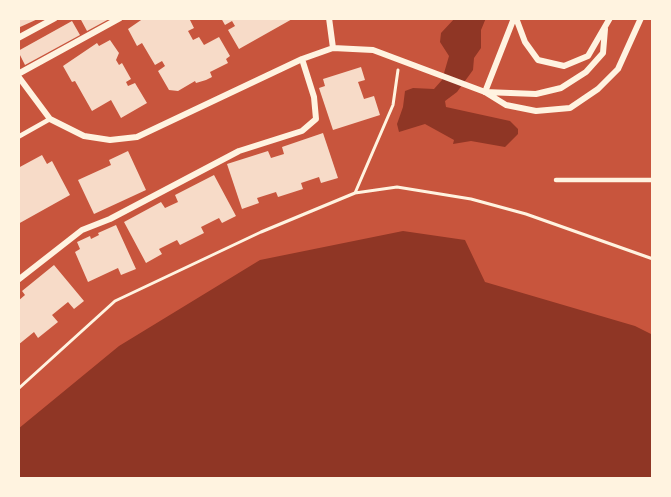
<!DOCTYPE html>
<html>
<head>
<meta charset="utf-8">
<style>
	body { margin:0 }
	#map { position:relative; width:671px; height:497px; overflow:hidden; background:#c8553d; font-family:Manrope,sans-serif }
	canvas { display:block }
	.frame { position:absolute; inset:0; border:20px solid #fff3e0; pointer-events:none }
</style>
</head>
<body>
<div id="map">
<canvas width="671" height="497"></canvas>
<div class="frame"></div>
</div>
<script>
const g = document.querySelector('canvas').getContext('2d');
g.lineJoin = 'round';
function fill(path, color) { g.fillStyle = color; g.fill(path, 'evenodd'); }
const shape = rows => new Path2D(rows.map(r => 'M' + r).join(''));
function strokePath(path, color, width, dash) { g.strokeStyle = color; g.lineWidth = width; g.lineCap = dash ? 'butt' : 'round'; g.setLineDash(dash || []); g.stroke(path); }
fill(shape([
	[455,18,486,18,481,30,481,48,474,58,473,70,457,92,445,101,446,107,510,121,518,129,518,134,505,147,471,141,453,144,454,140,425,124,399,132,397,124,403,107,405,91,413,88,434,89,442,80,449,56,440,42,441,33],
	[403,231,465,240,485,282,635,326,653,335,653,479,18,479,18,429,119,346,260,260]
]), '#8f3625');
fill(shape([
	[18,18,40,18,20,27],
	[80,18,111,18,87,31],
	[144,18,189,18,194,28,188,31,193,40,199,37,204,45,219,37,230,56,226,59,228,63,210,72,212,77,206,80,196,83,195,81,178,91,169,90,158,71,165,66,162,61,155,65,142,43,137,46,128,29],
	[221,18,294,18,239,49,228,30,235,26,232,21,225,25],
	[72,21,80,35,25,65,18,51],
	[110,40,119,53,116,60,119,65,122,63,131,79,126,82,128,86,135,83,147,103,121,118,111,100,92,111,75,81,72,82,63,66,97,43,99,46],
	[361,67,365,80,358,82,364,99,374,96,380,115,333,130,319,88,325,86,323,79],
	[323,133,338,178,321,183,319,177,301,183,303,189,278,197,276,192,257,198,259,203,242,209,227,164,268,151,271,158,284,154,282,147],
	[128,151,146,190,94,214,78,180,111,165,109,160],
	[42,155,47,164,52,161,70,195,18,224,18,168],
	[214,175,236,216,222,223,219,218,201,227,204,233,180,245,177,240,159,249,162,254,146,263,124,222,161,202,165,208,178,202,175,195],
	[116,225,136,269,121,275,118,268,88,282,75,252,80,249,77,242,90,236,91,239,99,235,98,233],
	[54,265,84,301,74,309,68,302,52,315,58,322,38,338,34,332,18,345,18,301,25,295,22,291]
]), '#f7dbc8');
strokePath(shape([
	[355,193,393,105,398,70],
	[18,389,115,301,261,232,355,193,397,187,471,199,526,214,653,259]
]), '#fff3e0', 3);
strokePath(shape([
	[18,137,50,119],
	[556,180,653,180]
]), '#fff3e0', 4.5);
strokePath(shape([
	[329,18,333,48],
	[516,18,525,42,538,60,564,66,588,56,610,18],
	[18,38,55,18],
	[18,74,120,18],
	[18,76,50,119,84,136,110,140,137,137,302,59,333,48,373,50,485,92,506,105,536,111,570,108,598,89,618,69,641,18],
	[485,92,536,94,561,88,586,72,603,53,605,29],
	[485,92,514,18],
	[18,280,82,230,110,219,239,151,302,131,316,119,314,97,302,59]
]), '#fff3e0', 6);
</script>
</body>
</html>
